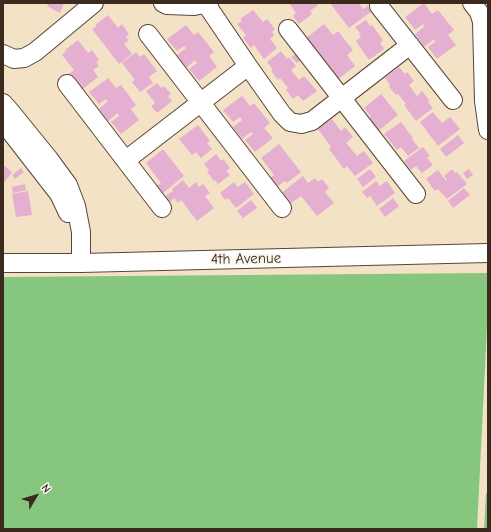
<!DOCTYPE html>
<html>
<head>
<meta charset="utf-8">
<style>
	body { margin:0 }
	#map { position:relative; width:491px; height:532px; overflow:hidden; background:#f3e2c6; font-family:"Comic Neue",sans-serif }
	canvas { display:block }
	.frame { position:absolute; inset:0; border:4px solid #3b2a1e; pointer-events:none }
	.north { position:absolute; left:16px; top:476px; width:40px; height:40px; -webkit-text-stroke:3px #fbf7ec; paint-order:stroke; rotate:52deg; font-size:11px; font-weight:700; line-height:16px; text-align:center; color:#3b2a1e }
	.north::after { content:''; display:block; margin:auto; width:14px; height:18px; background:#3b2a1e; clip-path:polygon(50% 0,100% 100%,50% 72%,0 100%) }
</style>
</head>
<body>
<div id="map">
<canvas width="491" height="532"></canvas>
<div class="frame"></div>
<div class="north">N</div>
</div>
<script>
const g = document.querySelector('canvas').getContext('2d');
g.lineJoin = 'round';
function fill(path, color) { g.fillStyle = color; g.fill(path, 'evenodd'); }
const shape = rows => new Path2D(rows.map(r => 'M' + r).join(''));
function strokePath(path, color, width, dash) { g.strokeStyle = color; g.lineWidth = width; g.lineCap = dash ? 'butt' : 'round'; g.setLineDash(dash || []); g.stroke(path); }
function label(font, color, halo, rows, align = 'center') {
  g.font = font + ' "Comic Neue",sans-serif'; g.lineWidth = 4; g.setLineDash([]); g.textBaseline = 'middle'; g.strokeStyle = halo; g.fillStyle = color; for (const [text, x, y, turn = 0] of rows) {
    g.save(); g.translate(x, y); g.rotate((+turn || 0) * Math.PI / 180); g.textAlign = isNaN(turn) ? turn : align; if (halo) g.strokeText(text, 0, 0); g.fillText(text, 0, 0); g.restore();
  }
}
fill(shape([
	[488,273,488,307,477,529,3,529,3,277],
	[486,493,488,493,488,529,484,529]
]), '#87c67e');
fill(shape([
	[49,3,64,3,60,13,47,6],
	[289,3,317,3,318,5,310,11,312,14,299,24,293,16,296,13],
	[330,3,359,3,363,9,368,6,372,11,349,28],
	[424,3,432,14,438,10,454,30,448,35,456,45,437,59,428,47,435,42,434,39,424,47,415,34,424,27,423,24,415,30,405,17],
	[253,10,263,22,267,19,275,29,272,32,274,35,270,39,277,48,264,59,254,45,251,48,243,38,246,35,237,24,242,21,240,19],
	[108,15,118,28,122,24,129,34,126,37,129,40,124,44,132,54,119,64,92,29,97,26,95,25],
	[366,20,370,26,372,25,383,40,380,43,384,49,369,60,356,41,361,37,359,34,360,33,355,27],
	[324,24,333,35,338,31,353,50,347,55,355,66,337,80,306,38],
	[186,25,194,35,198,32,214,52,209,56,217,67,199,81,189,69,197,63,195,60,186,68,177,55,186,48,184,46,177,51,167,39],
	[78,40,88,53,92,50,99,60,96,62,99,66,93,70,98,77,79,92,66,76,74,70,62,55,66,51,65,50],
	[281,51,287,59,289,57,296,66,291,70,299,80,304,76,317,91,303,101,298,95,293,99,286,90,288,88,280,78,278,80,271,71,273,70,267,62],
	[136,52,140,57,144,54,157,71,149,77,153,83,140,92,132,82,135,80,122,63],
	[297,53,302,59,297,63,291,57],
	[399,67,405,74,407,72,414,81,409,85,417,96,422,91,429,100,428,102,433,108,416,121,404,105,406,104,398,94,396,95,389,87,390,85,385,78],
	[108,78,116,88,121,85,136,105,131,109,139,120,121,134,111,122,119,116,118,113,108,121,99,109,108,101,106,99,99,104,89,92],
	[157,83,161,88,164,86,171,94,168,96,172,101,157,113,151,106,155,103,146,91],
	[381,94,398,115,377,132,368,119,371,117,364,108],
	[242,96,250,106,254,103,270,123,264,128,273,138,255,152,245,140,253,134,251,132,242,139,233,127,242,120,240,117,233,122,223,110],
	[433,112,442,123,450,117,460,129,438,146,420,122],
	[332,119,341,131,345,127,353,137,346,143,357,156,364,151,373,163,355,176,347,166,344,169,329,149,331,147,318,129],
	[401,122,413,138,412,139,419,148,408,156,401,147,397,150,384,134],
	[198,125,210,141,207,143,212,149,201,158,196,152,192,155,179,139],
	[458,135,464,143,446,157,440,149],
	[279,144,301,172,287,183,285,181,275,188,268,179,274,175,261,158],
	[423,147,430,156,427,158,433,165,422,173,416,166,411,170,404,161],
	[163,149,184,176,162,194,156,186,161,183,146,163],
	[216,154,221,161,223,159,230,168,226,171,230,175,218,184,215,180,214,181,207,172,209,170,204,164],
	[3,165,12,172,3,184],
	[21,168,24,172,15,179,12,175],
	[370,169,376,177,363,187,357,179],
	[452,169,455,173,457,172,467,184,447,199,438,189,435,191,426,179,438,170,446,181,447,180,444,176],
	[469,169,473,175,467,179,463,173],
	[303,176,308,183,315,178,318,182,322,179,329,188,325,192,334,203,317,216,301,196,287,206,279,195],
	[183,180,189,188,196,182,199,187,203,184,210,193,205,196,214,208,197,221,181,200,178,203,174,198,169,203,164,197,173,191,172,189],
	[376,181,380,186,387,181,395,193,377,206,370,196,367,198,362,192],
	[234,182,238,187,245,182,254,194,236,208,228,198,225,200,220,193],
	[25,184,26,190,13,193,12,187],
	[464,188,470,195,453,208,448,201],
	[28,191,32,215,16,217,12,194],
	[393,198,399,206,385,217,379,209],
	[251,200,257,208,243,218,237,211]
]), '#e5afd1');
const minor = shape([
	[163,3,167,5,194,6,209,3],
	[472,3,479,12,482,22,484,101,488,130],
	[206,4,248,66,282,114,290,122,301,124,312,121,410,45],
	[379,6,453,100],
	[288,29,416,194],
	[148,34,282,208],
	[3,54,14,59,24,58,35,52,94,3],
	[67,84,162,208],
	[3,103,10,111,49,159,68,185,76,206,81,232,81,263],
	[3,122,59,194,68,213],
	[126,160,248,66],
	[3,263,81,263,488,253]
]);
strokePath(minor, '#574637', 20);
strokePath(minor, '#fff', 18);
label('15px', '#3b2a1e', '#fbf7ec', [
	["4th Avenue",246,259,-1]
]);
</script>
</body>
</html>
